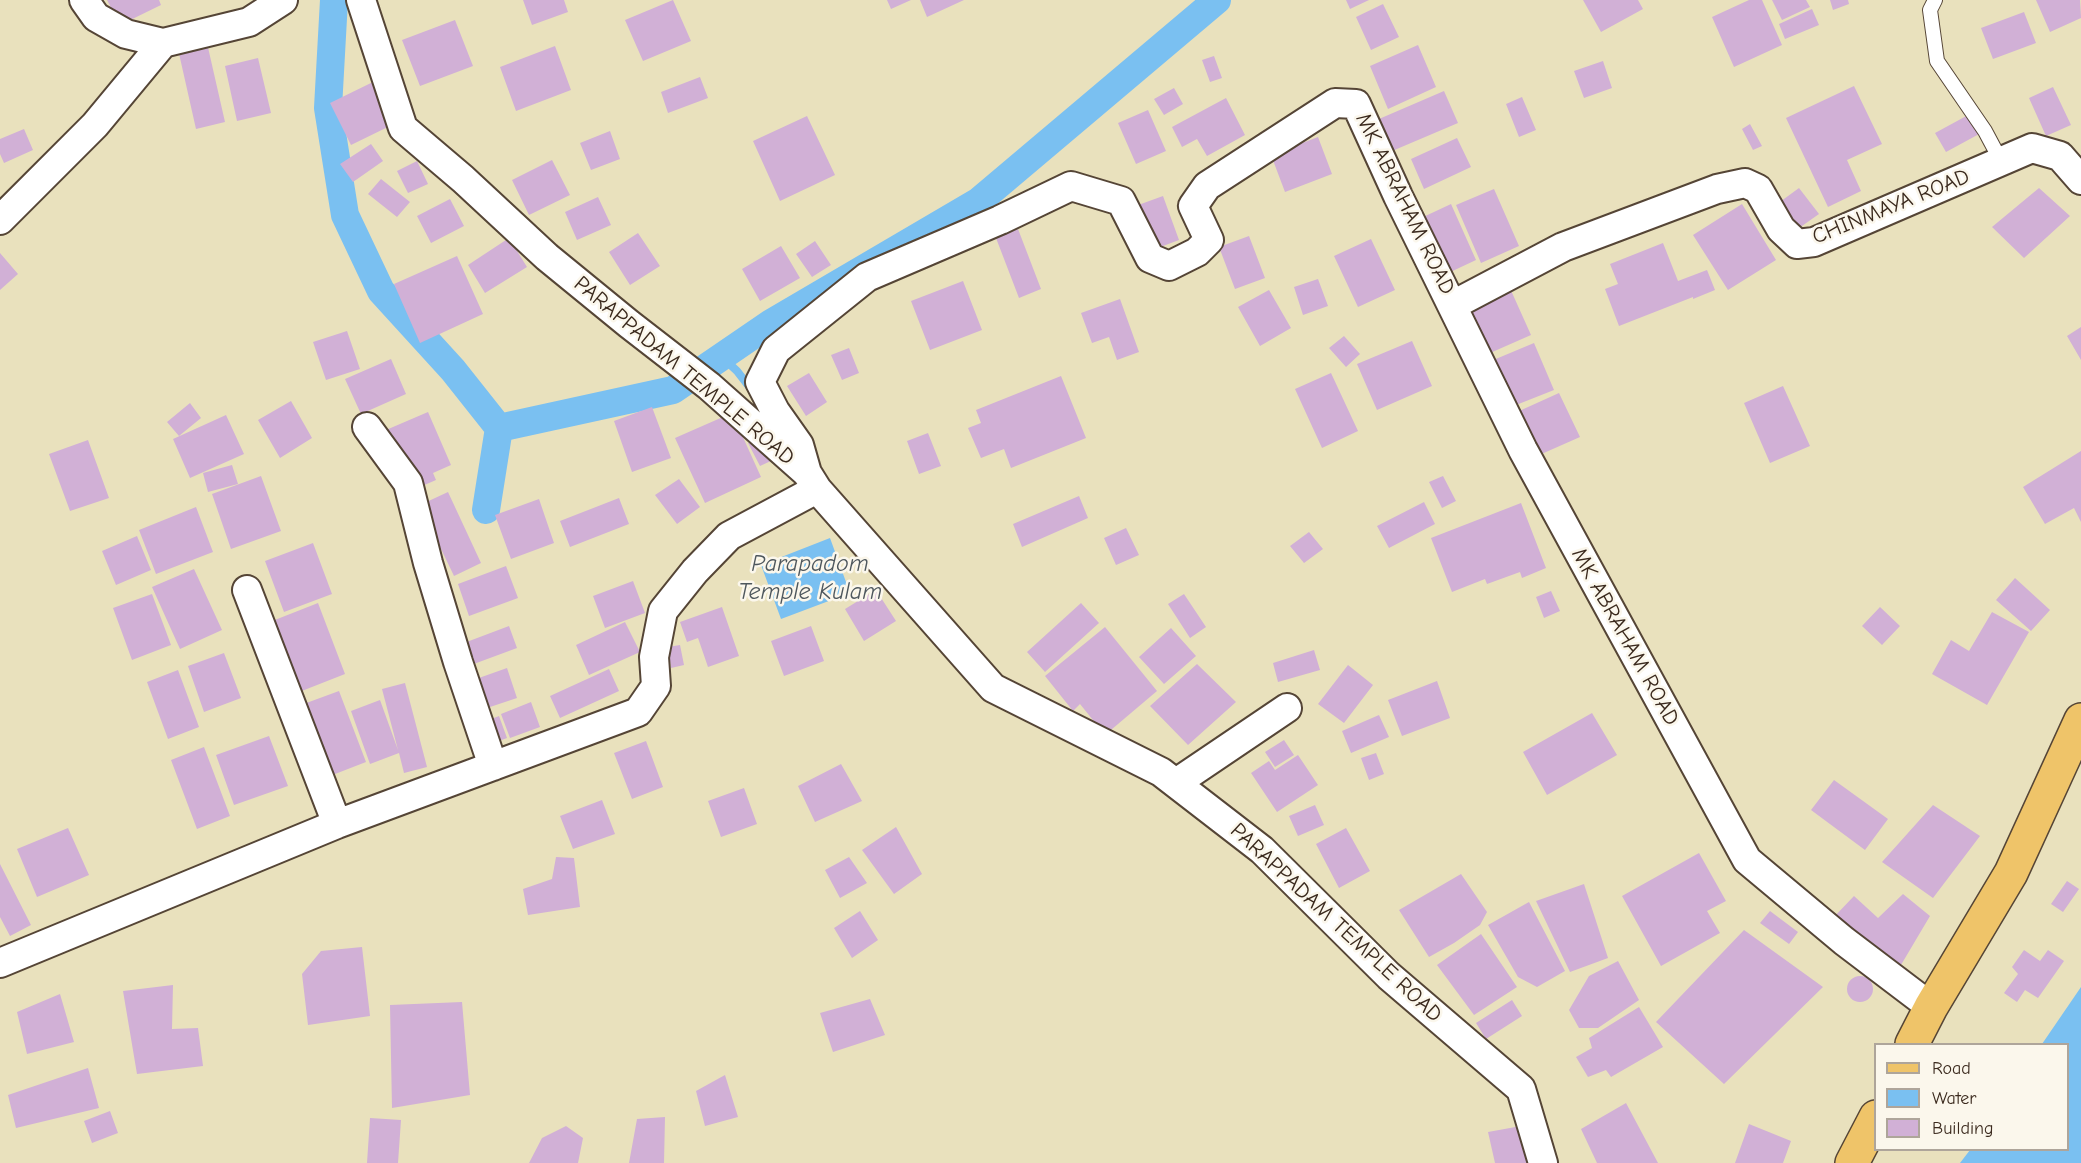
<!DOCTYPE html>
<html>
<head>
<meta charset="utf-8">
<style>
	body { margin:0 }
	#map { position:relative; width:2081px; height:1163px; overflow:hidden; background:#e9e1bd; font-family:"Comic Neue",sans-serif }
	canvas { display:block }
	.legend { position:absolute; left:1874px; top:1043px; width:195px; height:108px; box-sizing:border-box; background:#fbf7ec; border:2px solid #aea59a; margin:0; padding:8px 10px; list-style:none; font-size:18px; color:#3b2a1e }
	.legend li { display:flex; align-items:center; gap:12px; height:30px }
	.legend b { width:30px; border:2px solid #aea59a }
</style>
</head>
<body>
<div id="map">
<canvas width="2081" height="1163"></canvas>
<ul class="legend">
<li><b style="height:8px;background:#efc469"></b>Road</li>
<li><b style="height:16px;background:#7ac0f1"></b>Water</li>
<li><b style="height:16px;background:#d1b0d6"></b>Building</li>
</ul>
</div>
<script>
const g = document.querySelector('canvas').getContext('2d');
g.lineJoin = 'round';
function fill(path, color) { g.fillStyle = color; g.fill(path, 'evenodd'); }
const shape = rows => new Path2D(rows.map(r => 'M' + r).join(''));
function strokePath(path, color, width, dash) { g.strokeStyle = color; g.lineWidth = width; g.lineCap = dash ? 'butt' : 'round'; g.setLineDash(dash || []); g.stroke(path); }
function label(font, color, halo, rows, align = 'center') {
  g.font = font + ' "Comic Neue",sans-serif'; g.lineWidth = 5; g.setLineDash([]); g.textBaseline = 'middle'; g.strokeStyle = halo; g.fillStyle = color; for (const [text, x, y, turn = 0] of rows) {
    g.save(); g.translate(x, y); g.rotate((+turn || 0) * Math.PI / 180); g.textAlign = isNaN(turn) ? turn : align; if (halo) g.strokeText(text, 0, 0); g.fillText(text, 0, 0); g.restore();
  }
}
fill(shape([
	[830,538,850,593,781,619,761,565],
	[2081,987,2081,1163,1960,1163,1970,1150,2068,1150,2068,1044,2042,1044]
]), '#7ac0f1');
strokePath(shape([
	[722,357,737,371,751,389]
]), '#7ac0f1', 8);
strokePath(shape([
	[334,0,328,108,345,215,381,291,453,370,499,428,486,510],
	[499,428,673,390,771,323,979,201,1217,0]
]), '#7ac0f1', 28);
fill(shape([
	[107,0,159,0,161,5,120,25],
	[523,0,564,0,568,12,532,25],
	[673,0,691,41,643,61,625,20],
	[887,0,911,0,891,9],
	[920,0,964,0,927,17],
	[1346,0,1369,0,1350,9],
	[1583,0,1638,0,1643,9,1601,32],
	[1749,0,1762,0,1782,45,1734,67,1712,17],
	[1772,0,1806,0,1810,7,1782,20],
	[1830,0,1848,0,1849,4,1833,10],
	[2036,0,2080,0,2081,18,2050,32],
	[1383,4,1399,37,1371,50,1356,17],
	[1812,9,1819,25,1785,39,1779,24],
	[2024,12,2036,43,1993,59,1981,28],
	[455,20,473,66,420,86,402,40],
	[207,43,225,122,196,129,178,49],
	[1418,45,1436,87,1388,109,1370,66],
	[555,46,571,90,516,111,500,67],
	[1214,56,1222,78,1210,82,1202,60],
	[258,58,271,113,237,121,225,66],
	[1603,61,1612,88,1584,98,1574,71],
	[700,77,708,98,668,113,661,92],
	[373,82,394,124,351,145,330,103],
	[1854,86,1882,144,1847,160,1861,191,1828,207,1786,118],
	[2053,87,2071,125,2046,136,2029,98],
	[1174,88,1183,104,1164,115,1154,99],
	[1444,91,1458,123,1378,157,1365,125],
	[1522,97,1536,130,1519,137,1506,104],
	[1226,98,1245,135,1207,156,1197,139,1182,147,1172,127],
	[1148,110,1166,151,1136,164,1118,123],
	[1970,114,1981,133,1946,152,1935,133],
	[807,116,835,175,780,201,753,141],
	[1750,124,1762,146,1753,150,1742,129],
	[24,129,33,150,4,163,0,154,0,139],
	[610,131,620,159,591,170,580,143],
	[1318,137,1332,174,1285,192,1271,155],
	[1457,138,1471,167,1424,189,1411,159],
	[371,144,383,161,353,182,340,164],
	[552,160,570,195,529,215,512,180],
	[417,161,428,184,408,193,397,171],
	[381,179,410,202,397,217,368,194],
	[1799,188,1819,214,1792,233,1773,207],
	[2039,188,2070,216,2024,258,1992,227],
	[1494,189,1519,246,1481,263,1456,205],
	[1163,196,1179,240,1147,252,1130,208],
	[598,197,611,225,577,240,565,212],
	[450,199,464,226,431,243,417,216],
	[1451,204,1476,260,1444,275,1419,219],
	[1742,204,1776,260,1728,290,1693,235],
	[1018,229,1041,289,1019,298,996,238],
	[638,233,660,266,630,285,609,252],
	[1249,236,1265,278,1235,289,1219,247],
	[509,238,527,267,485,293,468,265],
	[1371,239,1395,290,1358,307,1334,256],
	[815,241,831,265,812,277,796,254],
	[1663,243,1678,281,1707,270,1715,290,1693,299,1693,297,1619,326,1605,289,1618,284,1610,264],
	[781,246,800,278,760,301,742,269],
	[0,253,18,274,0,290],
	[457,256,483,314,420,343,394,284],
	[1318,279,1328,306,1303,315,1294,287],
	[963,281,982,330,930,350,911,301],
	[1509,286,1531,335,1481,357,1460,308],
	[1269,290,1291,328,1260,346,1238,307],
	[1120,299,1139,352,1117,360,1109,337,1092,343,1081,313],
	[2081,327,2081,360,2067,336],
	[347,331,360,369,326,380,313,342],
	[1344,336,1360,354,1346,367,1329,348],
	[1412,341,1432,386,1377,410,1357,364],
	[1534,343,1554,390,1511,407,1491,361],
	[849,348,859,373,842,380,831,355],
	[391,359,406,394,361,414,345,379],
	[809,373,827,402,806,416,787,386],
	[1331,373,1358,431,1322,448,1295,389],
	[1061,376,1086,438,1011,468,1004,449,981,458,968,428,981,423,976,410],
	[1783,386,1810,446,1770,463,1744,403],
	[1559,393,1580,437,1537,456,1517,412],
	[291,401,312,438,280,458,258,420],
	[190,403,201,418,179,436,167,422],
	[652,407,671,458,632,472,614,421],
	[428,412,451,465,433,473,436,480,399,496,372,436],
	[732,413,761,477,705,503,675,438],
	[226,415,244,454,190,478,173,439],
	[928,433,941,466,919,474,907,441],
	[761,436,773,460,760,466,748,443],
	[88,440,109,498,70,511,49,454],
	[2081,451,2081,522,2074,508,2045,524,2023,487],
	[232,465,238,484,208,492,203,473],
	[261,476,281,531,231,549,212,494],
	[1443,476,1456,501,1442,508,1429,482],
	[679,479,700,507,677,524,655,495],
	[448,492,481,563,454,576,420,505],
	[1079,496,1088,518,1022,547,1013,524],
	[619,498,629,524,570,547,560,521],
	[539,499,554,543,511,559,495,515],
	[1424,502,1435,524,1389,548,1377,526],
	[1521,503,1546,568,1522,578,1520,572,1487,584,1485,579,1452,592,1431,538],
	[196,507,213,552,156,574,139,530],
	[1126,528,1139,555,1116,565,1104,538],
	[1309,532,1323,549,1304,563,1290,546],
	[137,536,151,570,116,585,102,551],
	[313,543,332,594,284,612,265,561],
	[506,566,518,598,469,616,458,584],
	[194,569,222,630,180,649,152,587],
	[2015,578,2050,610,2031,631,1996,600],
	[633,581,645,613,605,628,593,596],
	[876,590,896,621,864,641,845,609],
	[1551,591,1560,611,1544,618,1536,597],
	[152,594,171,645,132,660,113,608],
	[1184,594,1206,627,1190,638,1168,604],
	[318,603,345,674,284,698,257,627],
	[1081,603,1099,623,1045,672,1027,652],
	[722,607,739,656,708,667,698,638,687,642,680,622],
	[1880,607,1900,626,1882,645,1862,626],
	[1992,612,2029,632,1987,705,1932,674,1951,640,1969,651],
	[625,622,640,652,589,675,576,645],
	[509,626,517,648,463,668,456,646],
	[811,626,824,661,784,676,771,641],
	[1105,627,1157,691,1105,735,1080,704,1073,711,1045,676],
	[1171,628,1196,656,1164,684,1139,657],
	[680,645,684,665,671,668,668,647],
	[1314,650,1320,670,1278,682,1273,663],
	[224,653,241,698,204,712,188,666],
	[1197,664,1236,702,1188,745,1150,706],
	[1348,665,1373,685,1344,723,1318,704],
	[507,668,517,698,472,713,462,684],
	[609,669,619,691,560,718,550,696],
	[178,670,199,727,168,739,147,682],
	[1437,681,1450,718,1402,736,1388,700],
	[405,683,427,767,404,773,399,753,370,764,351,711,380,700,398,750,382,689],
	[339,691,366,762,317,781,290,709],
	[531,702,540,727,510,738,501,714],
	[1592,713,1617,755,1547,795,1523,752],
	[1379,715,1389,737,1351,753,1342,731],
	[499,716,507,738,477,749,469,728],
	[269,736,288,786,234,805,216,755],
	[1284,740,1294,755,1275,767,1265,752],
	[646,741,663,787,632,799,614,753],
	[204,747,230,816,197,829,171,760],
	[1376,753,1384,774,1369,780,1361,758],
	[1298,755,1318,785,1277,812,1251,773,1269,761,1275,770],
	[841,764,862,801,815,822,798,786],
	[1834,780,1888,819,1865,850,1811,810],
	[744,788,757,824,721,837,708,801],
	[602,800,615,834,573,849,560,816],
	[1315,805,1324,825,1298,836,1289,816],
	[1933,805,1980,836,1933,898,1882,862],
	[896,827,922,874,894,894,862,850],
	[68,828,89,875,37,897,17,849],
	[1346,828,1370,871,1339,888,1316,844],
	[1699,853,1726,901,1707,911,1720,933,1661,966,1622,896],
	[556,857,574,858,580,907,528,915,523,889,552,879],
	[849,857,867,883,840,898,825,870],
	[0,864,31,925,10,936,0,917],
	[1461,874,1487,912,1480,925,1454,943,1429,957,1399,910],
	[2067,881,2079,889,2063,912,2051,904],
	[1584,884,1608,958,1570,972,1536,901],
	[1903,894,1930,916,1898,970,1833,918,1854,896,1878,918],
	[1529,902,1565,971,1537,987,1518,977,1488,925],
	[860,911,878,940,852,958,834,928],
	[1770,911,1798,932,1789,944,1760,923],
	[1744,930,1823,987,1724,1084,1656,1022],
	[1481,934,1517,987,1474,1015,1437,965],
	[362,947,370,1016,308,1025,302,974,321,951],
	[2024,950,2040,961,2048,950,2064,961,2038,998,2025,990,2017,1002,2004,993,2018,974,2012,967],
	[1618,961,1639,1000,1598,1028,1579,1028,1569,1010,1589,976],
	'1847 989a13 13 0 1 1 26 0a13 13 0 1 1-26 0Z',
	[173,985,172,1029,198,1028,203,1066,137,1074,123,991],
	[60,994,74,1042,27,1054,17,1012],
	[870,999,885,1035,833,1052,820,1013],
	[1512,1000,1522,1016,1486,1039,1476,1023],
	[462,1002,470,1095,392,1108,390,1005],
	[1639,1007,1663,1047,1611,1077,1606,1070,1588,1077,1576,1057,1592,1048,1589,1038],
	[88,1068,99,1108,16,1128,8,1095],
	[725,1075,738,1117,705,1126,696,1091],
	[1626,1103,1658,1163,1597,1163,1581,1129],
	[110,1111,118,1133,92,1143,84,1121],
	[665,1117,664,1163,629,1163,637,1119],
	[370,1118,401,1120,398,1163,367,1163],
	[1749,1124,1791,1141,1783,1163,1735,1163],
	[566,1126,583,1138,578,1163,529,1163,542,1138],
	[1521,1126,1528,1163,1495,1163,1488,1132]
]), '#d1b0d6');
const service = shape([
	[1935,0,1930,10,1937,61,1985,131,2001,161]
]);
const minor = shape([
	[84,0,96,17,126,34,163,43,249,22,283,0],
	[361,0,403,128,463,179,547,257,629,324,709,386,807,473,817,489,993,688,1161,772,1262,850,1389,976,1521,1089,1543,1163],
	[0,220,95,125,163,43],
	[1453,305,1563,247,1717,189,1745,183,1758,189,1781,229,1797,244,1814,242,2032,148,2060,156,2081,180],
	[367,427,408,483,428,563,458,662,493,766],
	[807,473,799,445,775,411,760,382,776,350,867,277,1000,220,1071,186,1121,201,1150,258,1169,266,1197,252,1209,240,1193,206,1207,186,1335,103,1356,104,1398,196,1523,450,1747,860,1844,941,1931,1007],
	[247,590,337,824],
	[1176,783,1287,708],
	[0,963,337,824,638,712,656,686,654,657,663,611,695,571,729,536,817,489]
]);
const primary = shape([
	[1912,1044,1931,1007,2011,873,2081,720],
	[1852,1163,1876,1117]
]);
strokePath(service, '#554536', 16);
strokePath(minor, '#554536', 32);
strokePath(primary, '#554536', 36);
strokePath(service, '#fff', 14);
strokePath(minor, '#fff', 28);
strokePath(primary, '#efc469', 33);
label('22px', '#3b2a1e', '#fbf7ec', [
	["MK ABRAHAM ROAD",1405,204,64],
	["CHINMAYA ROAD",1891,207,-22],
	["PARAPPADAM TEMPLE ROAD",684,371,40],
	["MK ABRAHAM ROAD",1625,637,61],
	["PARAPPADAM TEMPLE ROAD",1336,923,43]
]);
label('italic 24px', '#4e575d', '#fbf7ec', [
	["Parapadom",810,564],
	["Temple Kulam",810,592]
]);
</script>
</body>
</html>
